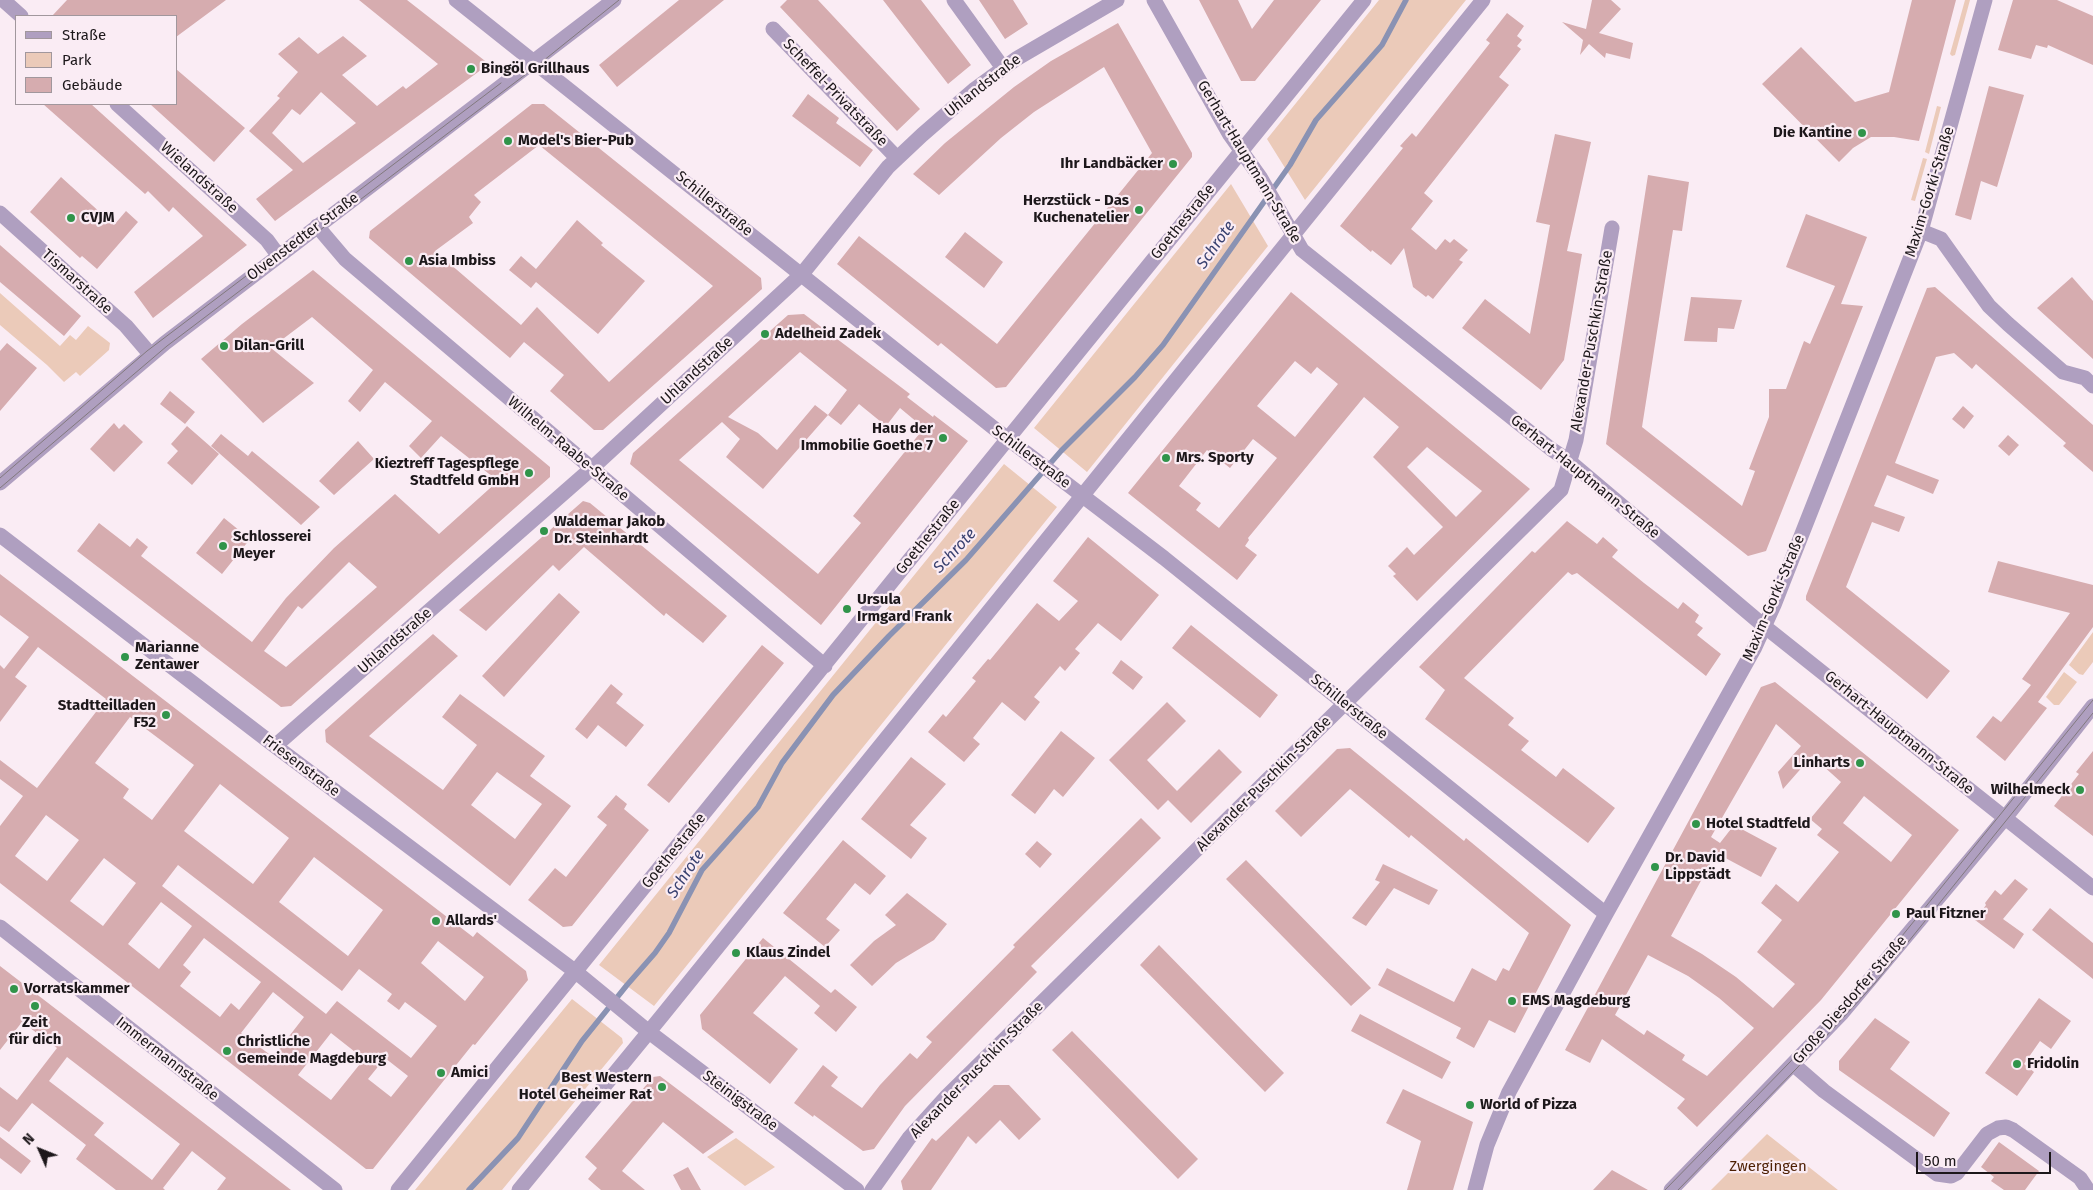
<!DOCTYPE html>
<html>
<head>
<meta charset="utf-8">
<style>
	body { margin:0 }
	#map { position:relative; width:2093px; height:1190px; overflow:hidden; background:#faecf4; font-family:"Fira Sans",sans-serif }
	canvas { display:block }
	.legend { position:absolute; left:15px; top:15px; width:162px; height:90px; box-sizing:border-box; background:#faecf4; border:1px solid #a1979d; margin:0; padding:6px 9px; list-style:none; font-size:15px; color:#1c171a }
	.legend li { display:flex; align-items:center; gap:10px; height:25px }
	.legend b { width:25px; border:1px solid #a1979d }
	.north { position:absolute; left:15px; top:1125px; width:50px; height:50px; -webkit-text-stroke:4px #faecf4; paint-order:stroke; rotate:314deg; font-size:14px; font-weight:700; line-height:20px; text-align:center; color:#1c171a }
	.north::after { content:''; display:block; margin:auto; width:18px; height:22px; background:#1c171a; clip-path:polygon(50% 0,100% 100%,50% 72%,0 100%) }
	.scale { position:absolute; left:1916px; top:1152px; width:135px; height:22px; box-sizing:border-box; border:2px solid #1c171a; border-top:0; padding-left:6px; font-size:15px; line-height:18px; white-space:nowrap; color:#1c171a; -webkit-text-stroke:4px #faecf4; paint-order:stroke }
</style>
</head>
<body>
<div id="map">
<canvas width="2093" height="1190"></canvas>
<ul class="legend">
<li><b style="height:6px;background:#af9fc0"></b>Straße</li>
<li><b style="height:14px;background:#ebcab9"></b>Park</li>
<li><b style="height:14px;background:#d6acaf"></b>Gebäude</li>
</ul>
<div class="north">N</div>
<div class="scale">50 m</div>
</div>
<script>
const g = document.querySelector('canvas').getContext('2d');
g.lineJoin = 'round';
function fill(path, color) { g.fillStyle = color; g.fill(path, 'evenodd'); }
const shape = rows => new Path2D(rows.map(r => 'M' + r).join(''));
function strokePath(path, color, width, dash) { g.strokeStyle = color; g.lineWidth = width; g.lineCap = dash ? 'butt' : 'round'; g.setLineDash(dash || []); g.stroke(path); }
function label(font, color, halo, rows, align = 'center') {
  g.font = font + ' "Fira Sans",sans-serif'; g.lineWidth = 4.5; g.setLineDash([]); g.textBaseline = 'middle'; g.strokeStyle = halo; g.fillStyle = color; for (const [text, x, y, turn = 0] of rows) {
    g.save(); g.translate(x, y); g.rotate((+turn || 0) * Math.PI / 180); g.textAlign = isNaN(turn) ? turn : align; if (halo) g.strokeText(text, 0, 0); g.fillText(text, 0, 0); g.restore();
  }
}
fill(shape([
	[1379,0,1466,0,1305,200,1267,139],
	[1965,0,1970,0,1955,55,1952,56,1950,54],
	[1937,106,1941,107,1929,154,1925,152],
	[1923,158,1927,159,1915,201,1911,200],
	[1231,184,1268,246,1087,472,1034,428],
	[0,293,60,346,70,335,76,340,88,326,110,343,109,350,80,376,76,372,64,382,47,365,0,325],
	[1004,464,1057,507,654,1006,599,965],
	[2093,632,2093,662,2083,675,2079,674,2069,665],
	[2064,672,2077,682,2059,705,2054,705,2046,697],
	[572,999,622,1038,623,1043,502,1190,415,1190],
	[1767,1134,1838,1190,1711,1190],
	[736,1138,775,1167,745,1186,707,1157]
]), '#ebcab9');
strokePath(shape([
	[469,1190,518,1138,582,1041,627,985,655,953,669,933,702,870,758,807,782,763,833,695,889,636,966,560,1061,451,1135,377,1163,345,1290,165,1316,120,1382,45,1406,0]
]), '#8a92b3', 5.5);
fill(shape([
	[67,0,226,0,176,37,176,16,52,16],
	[359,0,407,0,489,64,275,221,256,199,293,170,249,131,280,98,277,96,298,72,278,54,299,37,318,54,343,36,367,56,342,75,377,106,403,86,406,89,438,64],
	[321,92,356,123,303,163,272,133,292,109,300,115],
	[679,0,724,0,617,87,599,65],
	[787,0,818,0,920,109,897,131,780,7],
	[883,0,921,0,971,65,948,84],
	[979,0,1013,0,1028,24,1005,39],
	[1199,0,1238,0,1252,29,1274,0,1321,0,1255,81,1241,81],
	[1592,0,1611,0,1621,9,1599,33,1633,43,1630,59,1606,53,1605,58,1589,44,1580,55,1583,40,1562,22,1586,29],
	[1912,0,1956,0,1919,141,1894,137,1871,137,1853,148,1839,162,1762,84,1801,47,1855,102,1889,92],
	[2013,0,2057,0,2093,16,2093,65,2048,45,2047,48,2036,45,2031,59,1998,50],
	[1507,13,1524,26,1517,36,1522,40,1517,46,1521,49,1499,77,1509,85,1424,193,1433,201,1411,229,1436,250,1445,239,1450,243,1454,239,1468,250,1459,260,1463,262,1433,299,1428,295,1426,297,1413,287,1404,248,1391,265,1372,250,1371,252,1340,226,1403,148,1400,146,1412,133,1416,137,1490,43,1486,40],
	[1118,23,1192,153,1192,157,1006,387,996,388,941,343,938,346,837,264,859,236,997,344,1152,153,1104,67,1034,112,1001,138,939,195,913,174,945,143,1014,87,1051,61],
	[176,69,245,128,214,162,150,104,176,104],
	[1989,86,2024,95,1997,187,1981,181,1971,220,1955,215],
	[808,94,839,118,836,123,873,150,860,167,792,116],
	[43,104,91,104,247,245,153,318,134,292,203,236,173,207,169,212,148,191,145,194],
	[532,104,544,104,761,278,762,289,603,430,594,430,550,391,564,375,524,342,510,358,369,238,370,231],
	[539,145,713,286,609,382,537,307,521,325,435,251,473,223,469,217,481,202,474,195],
	[1555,134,1591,142,1567,251,1582,254,1564,360,1541,390,1462,328,1485,299,1530,334,1550,225,1536,222],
	[1648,175,1689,182,1682,231,1673,230,1642,427,1742,506,1755,471,1749,469,1769,417,1769,389,1786,389,1804,341,1810,344,1835,286,1786,267,1806,214,1867,237,1841,304,1863,306,1766,551,1748,556,1606,444],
	[61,177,114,225,126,211,138,222,97,269,82,256,80,258,30,212],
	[577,220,603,243,601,245,645,281,598,334,536,282,531,288,509,270,521,256,536,269],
	[965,232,1003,262,984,288,945,257],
	[0,245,81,316,64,336,0,282],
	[313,270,550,467,550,477,291,706,281,707,77,551,99,523,130,547,137,538,148,547,141,556,252,642,286,598,334,548,395,494,439,534,498,481,441,436,421,458,409,446,432,421,385,382,360,412,348,401,373,370,312,317,271,348,314,383,263,423,201,359,242,324],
	[349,562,377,587,286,667,264,651,298,606,302,609],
	[2072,277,2093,301,2093,359,2037,308],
	[1935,287,2093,425,2093,472,2063,446,2066,443,1976,364,1972,369,1954,353,1936,357,1895,463,1939,480,1933,494,1887,475,1874,506,1905,517,1899,532,1872,522,1846,587,1950,671,1927,699,1806,600,1806,596,1927,288],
	[1291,292,1530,489,1417,601,1393,576,1396,574,1388,566,1407,547,1414,555,1443,527,1373,457,1399,427,1364,397,1248,538,1249,540,1245,546,1257,555,1237,580,1128,493],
	[1295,361,1311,374,1317,367,1338,384,1295,437,1257,406],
	[1253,439,1277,458,1219,528,1196,510,1201,503,1179,486,1207,450,1230,468],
	[1427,447,1482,491,1456,517,1407,467],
	[1691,297,1742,300,1734,329,1718,328,1717,342,1684,341],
	[804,314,910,394,907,397,933,417,934,415,968,441,821,625,630,464,633,453,788,315],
	[800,352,847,390,828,415,815,405,777,450,758,433,728,417],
	[859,404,886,426,900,408,924,428,853,516,861,523,818,574,679,460,722,422,740,439,726,457,763,489,828,415,841,425],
	[7,343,37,368,0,411,0,351],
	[170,391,195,412,185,424,160,404],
	[1963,406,1974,416,1964,429,1952,419],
	[114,423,119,429,124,424,143,442,114,472,90,449],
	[187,426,219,454,192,485,167,463,178,451,171,444],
	[221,434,248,456,252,451,320,507,301,525,211,446],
	[2008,435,2019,445,2009,456,1998,446],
	[358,441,374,459,334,495,319,481],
	[583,501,590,503,727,616,703,643,666,613,664,616,584,547,559,571,553,565,486,631,459,610],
	[224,518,250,539,222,574,196,553],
	[1567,521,1597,544,1603,537,1618,550,1612,557,1644,583,1678,609,1683,602,1699,615,1695,622,1703,628,1697,635,1721,654,1706,676,1577,573,1572,575,1568,572,1464,678,1514,718,1508,725,1529,741,1521,750,1556,777,1563,768,1615,808,1588,843,1425,719,1445,690,1419,667,1532,551,1535,553],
	[1088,537,1159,595,1121,641,1098,623,1075,649,1080,653,1065,671,1060,666,1034,697,1040,702,1025,721,1002,702,973,738,980,744,964,762,928,732,943,714,946,717,976,681,972,678,988,659,990,660,1037,603,1059,621,1078,601,1053,581],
	[1998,561,2093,585,2093,627,2038,702,2047,708,2005,761,1976,737,1993,716,2001,722,2031,685,2022,679,2070,613,1988,592],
	[0,574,447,917,473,937,477,932,526,971,528,980,475,1045,473,1044,373,1169,366,1169,0,883,0,826,23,796,0,779,0,760,37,788,106,699,38,647,15,677,27,686,0,722,0,665,4,669,29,637,0,615],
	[130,717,194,765,152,820,123,798,129,789,95,763],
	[220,784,289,838,253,884,184,831],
	[46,815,79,840,47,881,15,856],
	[314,857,383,910,348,956,279,902],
	[104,858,136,883,103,926,70,901],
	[178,865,342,991,359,969,392,994,387,1001,399,1010,405,1002,437,1026,411,1058,337,1001,326,1014,162,886],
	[161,902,192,926,159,969,128,944],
	[204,938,261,982,239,1010,231,1003,220,1017,180,986,191,972,183,965],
	[438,941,484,977,465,1001,421,963],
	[273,992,304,1017,273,1057,241,1033],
	[331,1033,364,1059,331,1100,298,1075],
	[385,1058,408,1076,391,1097,368,1079],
	[559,593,580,612,504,697,482,676],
	[1191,625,1278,695,1260,718,1172,648],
	[433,634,458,656,369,736,443,790,477,745,442,717,460,694,545,756,530,776,571,806,510,886,326,742,325,730],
	[497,772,542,804,515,839,471,805],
	[762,645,784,663,669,803,647,785],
	[1121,660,1143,677,1133,690,1112,673],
	[1775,682,1959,830,1821,1000,1697,1127,1677,1108,1685,1099,1602,1039,1590,1063,1565,1050,1761,687],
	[1776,724,1801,746,1778,772,1783,789,1812,756,1841,782,1810,819,1822,829,1817,835,1839,852,1798,902,1776,884,1761,903,1782,920,1757,952,1795,984,1773,1008,1736,977,1702,954,1671,936,1716,853,1761,877,1777,848,1734,825,1720,843,1711,837],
	[1864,796,1912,835,1891,862,1843,823],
	[1648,955,1688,976,1719,998,1754,1028,1707,1076,1682,1060,1685,1055,1647,1030,1644,1035,1615,1015],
	[611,684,623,694,616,703,644,725,626,747,598,725,587,739,575,729],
	[1167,702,1186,721,1147,760,1177,791,1219,749,1242,772,1191,823,1168,800,1158,810,1109,760],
	[1061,731,1095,758,1063,797,1054,789,1035,814,1011,795],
	[1350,748,1464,841,1466,838,1571,925,1515,1033,1489,1020,1474,1048,1456,1038,1461,1028,1378,985,1387,968,1454,1002,1472,968,1496,981,1503,968,1509,971,1529,933,1411,835,1409,838,1350,789,1301,837,1275,811,1337,749],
	[2093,751,2093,836,2054,806,2079,774,2076,772],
	[911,757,946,784,910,825,927,838,911,859,861,819],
	[616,795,627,804,624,809,649,830,572,926,563,927,528,900,555,868,566,877,607,825,597,817],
	[1141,818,1161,838,1031,966,1037,972,905,1106,874,1149,863,1151,814,1115,813,1117,794,1103,823,1065,838,1077,831,1086,862,1108,880,1085,910,1053,917,1059,932,1042,926,1037,1015,947,1013,945],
	[843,840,886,876,870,895,855,883,826,919,840,930,825,947,783,913],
	[1037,841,1052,854,1040,868,1025,854],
	[1246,860,1371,988,1351,1006,1226,879],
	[1383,864,1438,890,1429,905,1394,888,1366,926,1352,918,1380,882,1375,880],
	[2015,879,2028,889,2003,919,2024,934,2014,949,1975,920,1986,905,1985,903,1995,890,2001,895],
	[907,893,947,924,934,940,896,963,872,986,850,965,874,941,896,925,885,915],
	[2050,908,2093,943,2093,979,2032,930],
	[763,938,831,993,835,989,857,1007,836,1032,814,1013,820,1006,785,976,753,1013,798,1049,770,1084,702,1029,700,1015],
	[1159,945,1284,1073,1265,1092,1140,965],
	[0,966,169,1096,291,1190,217,1190,226,1178,192,1151,163,1188,165,1190,116,1190,76,1159,86,1145,32,1103,9,1132,0,1126,0,1087,17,1100,57,1048,22,1022,0,1050],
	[67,1057,180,1144,152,1180,94,1135,104,1123,49,1081],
	[2039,998,2071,1021,2051,1049,2040,1041,2024,1064,2034,1072,2017,1096,1985,1073],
	[1360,1014,1451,1062,1442,1079,1351,1031],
	[1875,1018,1910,1042,1890,1069,1950,1113,1934,1137,1839,1070,1839,1061],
	[1072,1031,1198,1159,1178,1179,1052,1050],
	[660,1076,734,1132,703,1154,663,1122,622,1171,645,1190,601,1190,588,1179,597,1168,585,1157,653,1077],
	[994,1085,1009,1085,1041,1119,1019,1140,1000,1120,976,1144,968,1136,931,1190,903,1190,901,1181,932,1138,936,1141],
	[1403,1089,1473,1122,1453,1190,1407,1190,1421,1141,1386,1123],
	[0,1137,31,1161,21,1174,0,1158],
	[1999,1142,2039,1171,2025,1190,2004,1190,1991,1181,1994,1177,1981,1167],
	[688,1167,701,1190,681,1190,673,1175],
	[1612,1170,1648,1190,1593,1190]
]), '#d6acaf');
strokePath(shape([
	[3,0,21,16],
	[456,0,995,429,1164,558,1606,914],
	[954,0,1003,68],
	[1154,0,1230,135,1260,177,1302,250,1551,449,1569,461,1764,626,2093,888],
	[773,29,897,158],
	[117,104,267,240,278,255],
	[0,213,126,326,150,354],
	[317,226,345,259,825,666],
	[1921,231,1941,239,1973,284,1989,306,2008,324,2063,372,2085,378,2093,386],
	[0,483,165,343,614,0],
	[0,535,275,746,576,972,649,1032,857,1190],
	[275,746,591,469,802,274,888,167,922,135,975,89,1016,59,1117,0],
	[0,927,335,1190],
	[1794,1065,1824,1091,1937,1174,1951,1176,1957,1173,1987,1134,1998,1128,2006,1127,2013,1130,2080,1178,2088,1190],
	[398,1190,1364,0],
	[519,1190,661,1017,1483,0],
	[872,1190,909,1138,947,1096,1561,490,1576,440,1612,228],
	[1475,1190,1487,1145,1509,1092,1606,914,1755,647,1774,605,1921,231,1985,0],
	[1671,1190,1842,1013,2005,818,2093,706]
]), '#af9fc0', 15);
strokePath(shape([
	[0,478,147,351,501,83],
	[0,488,167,346,538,65,619,0],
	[1665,1190,1790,1062,1868,978,2093,700],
	[1678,1190,1797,1068,1875,983,2093,713]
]), '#82797e', 1);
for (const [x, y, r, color] of [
	[471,69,5,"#30944a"],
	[1862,133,5,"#30944a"],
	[508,141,5,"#30944a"],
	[1173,164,5,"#30944a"],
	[1139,210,5,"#30944a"],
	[71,218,5,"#30944a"],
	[409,261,5,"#30944a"],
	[765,334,5,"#30944a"],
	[224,346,5,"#30944a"],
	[943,438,5,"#30944a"],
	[1166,458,5,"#30944a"],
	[529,473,5,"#30944a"],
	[544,531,5,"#30944a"],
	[223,546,5,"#30944a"],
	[847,609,5,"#30944a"],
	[125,657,5,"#30944a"],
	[166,715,5,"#30944a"],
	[1860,763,5,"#30944a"],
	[2080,790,5,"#30944a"],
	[1696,824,5,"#30944a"],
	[1655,867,5,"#30944a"],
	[1896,914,5,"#30944a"],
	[436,921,5,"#30944a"],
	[736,953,5,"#30944a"],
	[14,989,5,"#30944a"],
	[1512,1001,5,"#30944a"],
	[35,1006,5,"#30944a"],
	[227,1051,5,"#30944a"],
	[2017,1064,5,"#30944a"],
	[441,1073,5,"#30944a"],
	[662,1087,5,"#30944a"],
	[1470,1105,5,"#30944a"]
]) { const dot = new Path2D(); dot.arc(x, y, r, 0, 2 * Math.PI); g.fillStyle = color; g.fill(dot); strokePath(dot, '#faecf4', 2); }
label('bold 15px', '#1c171a', '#faecf4', [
	["Bingöl Grillhaus",481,69],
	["Die Kantine",1852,133,"right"],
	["Model's Bier-Pub",518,141],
	["Ihr Landbäcker",1163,164,"right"],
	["Herzstück - Das",1129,201,"right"],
	["Kuchenatelier",1129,218,"right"],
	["CVJM",81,218],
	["Asia Imbiss",419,261],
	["Adelheid Zadek",775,334],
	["Dilan-Grill",234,346],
	["Haus der",933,429,"right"],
	["Immobilie Goethe 7",933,446,"right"],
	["Mrs. Sporty",1176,458],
	["Kieztreff Tagespflege",519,464,"right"],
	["Stadtfeld GmbH",519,481,"right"],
	["Waldemar Jakob",554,522],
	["Dr. Steinhardt",554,539],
	["Schlosserei",233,537],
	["Meyer",233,554],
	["Ursula",857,600],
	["Irmgard Frank",857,617],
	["Marianne",135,648],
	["Zentawer",135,665],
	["Stadtteilladen",156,706,"right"],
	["F52",156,723,"right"],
	["Linharts",1850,763,"right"],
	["Wilhelmeck",2070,790,"right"],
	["Hotel Stadtfeld",1706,824],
	["Dr. David",1665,858],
	["Lippstädt",1665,875],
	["Paul Fitzner",1906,914],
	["Allards'",446,921],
	["Klaus Zindel",746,953],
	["Vorratskammer",24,989],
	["EMS Magdeburg",1522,1001],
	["Zeit",35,1023,"center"],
	["für dich",35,1040,"center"],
	["Christliche",237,1042],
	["Gemeinde Magdeburg",237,1059],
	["Fridolin",2027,1064],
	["Amici",451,1073],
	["Best Western",652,1078,"right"],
	["Hotel Geheimer Rat",652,1095,"right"],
	["World of Pizza",1480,1105]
], 'left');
label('15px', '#1c171a', '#faecf4', [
	["Uhlandstraße",983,86,-38],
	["Scheffel-Privatstraße",835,93,46],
	["Gerhart-Hauptmann-Straße",1249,162,59],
	["Wielandstraße",199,178,42],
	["Maxim-Gorki-Straße",1930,192,-73],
	["Schillerstraße",714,204,39],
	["Goethestraße",1183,222,-51],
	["Olvenstedter Straße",303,237,-37],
	["Tismarstraße",77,282,42],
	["Alexander-Puschkin-Straße",1592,341,-80],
	["Uhlandstraße",697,371,-43],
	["Wilhelm-Raabe-Straße",568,449,40],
	["Schillerstraße",1031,457,37],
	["Gerhart-Hauptmann-Straße",1585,477,39],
	["Goethestraße",928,537,-51],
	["Maxim-Gorki-Straße",1774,598,-67],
	["Uhlandstraße",395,641,-41],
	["Schillerstraße",1349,707,39],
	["Gerhart-Hauptmann-Straße",1899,733,39],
	["Friesenstraße",301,766,37],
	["Alexander-Puschkin-Straße",1264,784,-45],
	["Goethestraße",674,851,-51],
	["Große Diesdorfer Straße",1850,1000,-49],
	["Immermannstraße",167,1059,38],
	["Alexander-Puschkin-Straße",977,1070,-46],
	["Steinigstraße",740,1101,37]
]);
label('15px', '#4d1f03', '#faecf4', [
	["Zwergingen",1768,1167]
]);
label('italic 16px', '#394170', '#faecf4', [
	["Schrote",1216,245,-55],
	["Schrote",955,551,-47],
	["Schrote",686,874,-57]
]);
</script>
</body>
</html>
